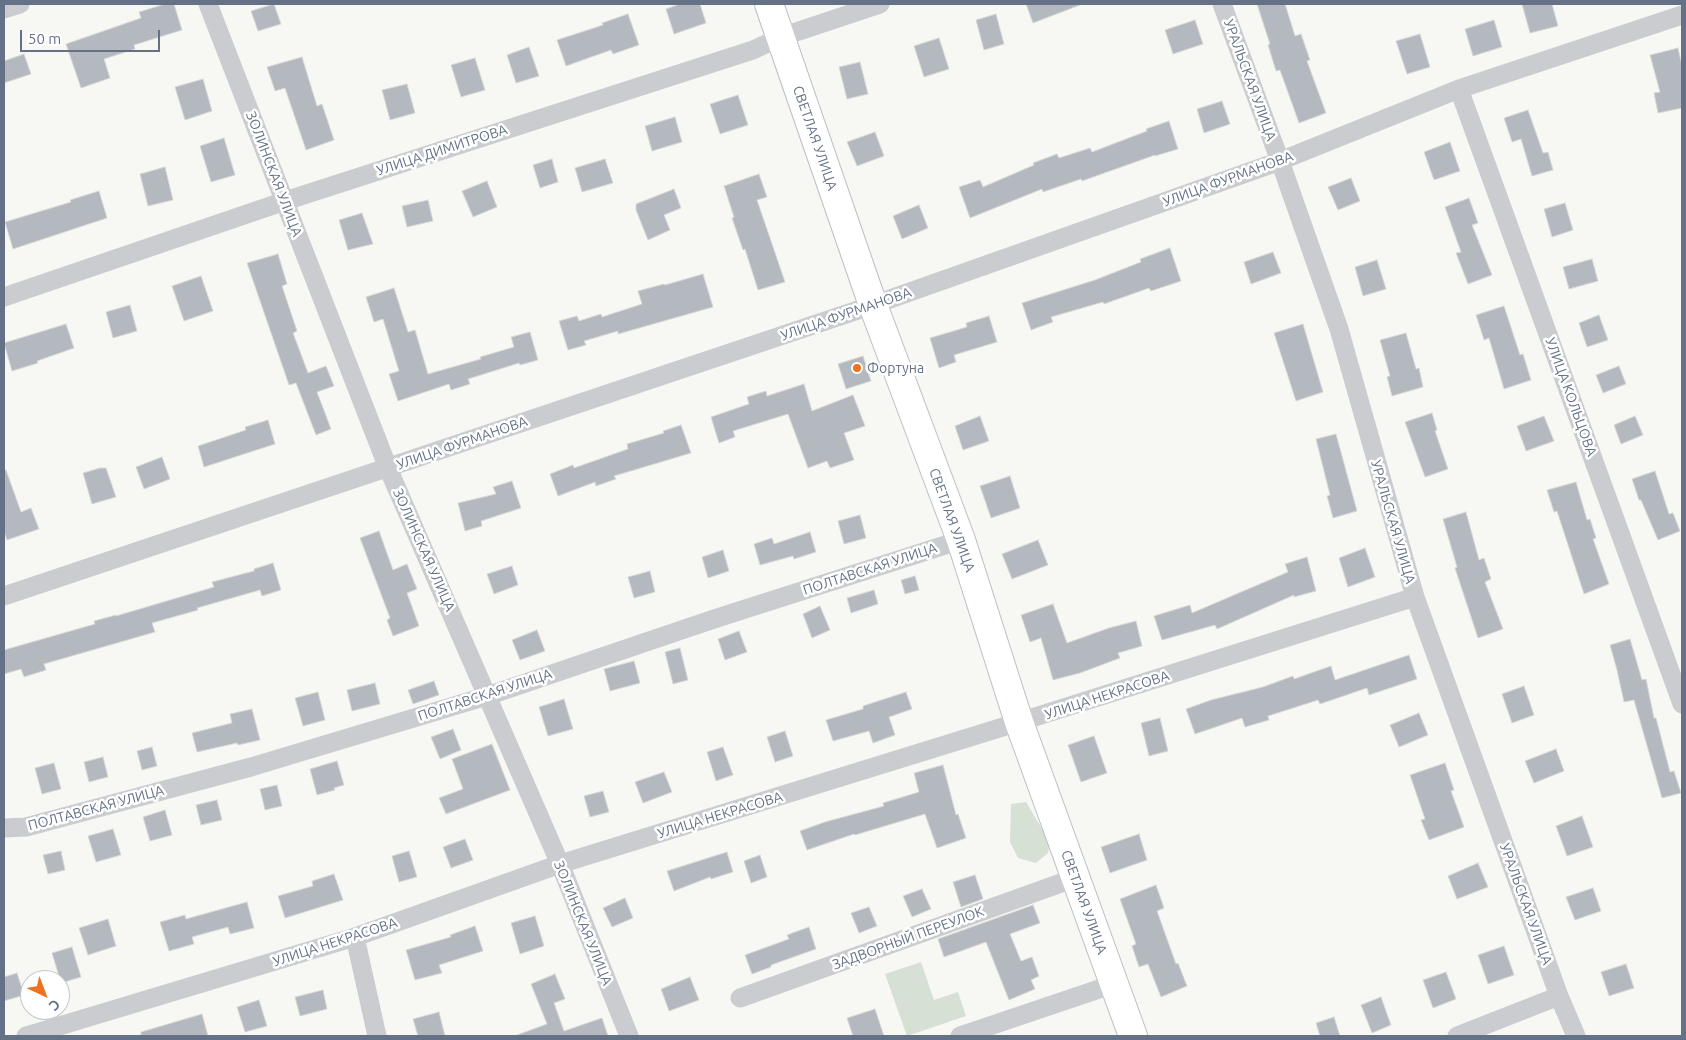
<!DOCTYPE html>
<html>
<head>
<meta charset="utf-8">
<style>
	body { margin:0 }
	#map { position:relative; width:1686px; height:1040px; overflow:hidden; background:#f7f7f4; font-family:Ubuntu,sans-serif }
	canvas { display:block }
	.frame { position:absolute; inset:0; border:5px solid #647187; pointer-events:none }
	.north { position:absolute; left:20px; top:970px; width:50px; height:50px; box-sizing:border-box; background:#fff; border:1px solid #c1c6cf; border-radius:50%; rotate:137deg; font-size:14px; font-weight:700; line-height:20px; text-align:center; color:#647187 }
	.north::after { content:''; display:block; margin:auto; width:18px; height:22px; background:#ee731d; clip-path:polygon(50% 0,100% 100%,50% 72%,0 100%) }
	.scale { position:absolute; left:20px; top:30px; width:140px; height:22px; box-sizing:border-box; border:2px solid #647187; border-top:0; padding-left:6px; font-size:15px; line-height:18px; white-space:nowrap; color:#647187; -webkit-text-stroke:4px #fff; paint-order:stroke }
</style>
</head>
<body>
<div id="map">
<canvas width="1686" height="1040"></canvas>
<div class="frame"></div>
<div class="north">С</div>
<div class="scale">50 m</div>
</div>
<script>
const g = document.querySelector('canvas').getContext('2d');
g.lineJoin = 'round';
function fill(path, color) { g.fillStyle = color; g.fill(path, 'evenodd'); }
const shape = rows => new Path2D(rows.map(r => 'M' + r).join(''));
function strokePath(path, color, width, dash) { g.strokeStyle = color; g.lineWidth = width; g.lineCap = dash ? 'butt' : 'round'; g.setLineDash(dash || []); g.stroke(path); }
function label(font, color, halo, rows, align = 'center') {
  g.font = font + ' Ubuntu,sans-serif'; g.lineWidth = 5; g.setLineDash([]); g.textBaseline = 'middle'; g.strokeStyle = halo; g.fillStyle = color; for (const [text, x, y, turn = 0] of rows) {
    g.save(); g.translate(x, y); g.rotate((+turn || 0) * Math.PI / 180); g.textAlign = isNaN(turn) ? turn : align; if (halo) g.strokeText(text, 0, 0); g.fillText(text, 0, 0); g.restore();
  }
}
fill(shape([
	[1026,802,1050,842,1048,853,1036,863,1018,858,1010,842,1011,804],
	[921,962,934,1000,958,992,966,1016,907,1036,885,974]
]), '#d7e0d5');
const building = shape([
	[165,4,174,4,182,30,134,45,135,49,104,59,110,78,81,88,66,44,141,18,139,12,165,4],
	[274,4,281,24,258,31,251,11,274,4],
	[680,4,700,4,706,23,674,34,666,9,680,4],
	[1026,4,1080,4,1080,5,1033,23,1026,4],
	[1257,4,1285,4,1295,36,1301,34,1310,60,1307,61,1326,113,1299,123,1280,70,1276,71,1268,45,1270,44,1257,4],
	[1522,4,1552,4,1558,26,1530,33,1522,4],
	[628,14,639,45,613,54,611,50,566,66,557,40,603,25,602,23,628,14],
	[996,14,1004,44,984,50,976,20,996,14],
	[1195,20,1203,44,1173,54,1165,30,1195,20],
	[1494,20,1502,47,1473,56,1465,29,1494,20],
	[1420,34,1430,67,1407,74,1396,41,1420,34],
	[939,38,949,69,924,77,914,46,939,38],
	[529,47,539,76,516,83,507,55,529,47],
	[1678,48,1682,66,1682,108,1658,113,1654,93,1660,92,1650,55,1678,48],
	[24,54,31,74,4,83,4,61,24,54],
	[302,57,317,106,322,104,334,140,306,150,285,88,275,91,267,67,302,57],
	[475,58,485,90,461,97,451,65,475,58],
	[860,62,868,94,847,99,839,67,860,62],
	[203,79,212,111,185,120,175,87,203,79],
	[407,84,415,113,390,120,382,90,407,84],
	[738,95,748,125,720,134,710,104,738,95],
	[1222,101,1230,124,1204,133,1197,109,1222,101],
	[1528,110,1543,153,1548,152,1553,170,1532,176,1521,139,1512,142,1504,118,1528,110],
	[675,117,682,142,652,151,645,126,675,117],
	[1169,121,1178,149,1155,156,1155,155,1082,181,1081,179,1043,192,1042,189,970,218,959,187,980,180,983,187,1034,165,1033,163,1057,154,1059,158,1090,148,1092,152,1147,131,1146,129,1169,121],
	[875,132,884,156,857,166,847,142,875,132],
	[224,138,235,175,211,182,200,146,224,138],
	[1450,142,1460,171,1434,180,1424,152,1450,142],
	[552,159,558,182,540,188,533,165,552,159],
	[605,159,613,183,582,192,575,168,605,159],
	[165,167,173,200,148,206,140,174,165,167],
	[759,174,767,197,757,200,785,282,758,290,745,249,743,250,732,218,734,217,724,186,759,174],
	[1351,178,1360,201,1338,210,1328,187,1351,178],
	[487,181,497,207,473,217,462,191,487,181],
	[674,189,681,208,664,215,670,230,648,240,636,210,636,204,674,189],
	[99,191,107,218,13,249,5,222,71,202,70,200,99,191],
	[1469,198,1478,223,1472,225,1492,275,1468,284,1456,253,1461,252,1445,207,1469,198],
	[428,200,433,221,407,227,402,206,428,200],
	[1565,203,1573,230,1552,237,1544,209,1565,203],
	[919,205,928,228,902,239,893,216,919,205],
	[362,213,373,244,348,250,339,220,362,213],
	[1170,248,1181,281,1151,291,1149,288,1104,304,1103,302,1051,317,1053,322,1031,330,1022,303,1095,280,1141,262,1140,259,1170,248],
	[1273,252,1281,273,1251,284,1244,262,1273,252],
	[278,254,287,284,282,286,297,331,293,333,308,373,326,366,334,386,317,392,331,429,316,435,296,383,289,385,247,263,278,254],
	[1592,259,1598,281,1569,289,1563,267,1592,259],
	[1377,260,1386,289,1363,296,1355,267,1377,260],
	[703,274,713,307,618,334,618,331,584,341,586,345,568,350,559,321,577,316,579,321,601,314,602,317,642,304,638,291,664,284,665,285,703,274],
	[201,276,213,311,184,321,172,286,201,276],
	[394,288,408,332,415,330,428,374,481,359,480,357,514,347,511,337,530,332,538,360,520,365,519,363,468,379,470,384,451,390,449,384,398,401,389,374,399,371,383,319,374,322,366,297,394,288],
	[130,305,137,331,113,338,106,312,130,305],
	[1504,306,1520,355,1523,354,1531,380,1504,389,1489,338,1484,340,1476,315,1504,306],
	[1599,315,1608,340,1587,347,1579,323,1599,315],
	[989,316,997,342,954,355,956,362,939,368,930,338,967,327,966,323,989,316],
	[66,324,74,348,37,361,38,363,12,371,4,343,66,324],
	[1303,324,1323,392,1296,401,1274,333,1303,324],
	[1406,333,1416,369,1419,368,1423,387,1392,396,1387,377,1390,376,1380,340,1406,333],
	[863,356,871,381,846,389,838,364,863,356],
	[1619,366,1626,384,1603,393,1596,375,1619,366],
	[804,384,812,411,853,395,865,426,844,433,854,460,830,468,827,461,808,468,788,414,733,431,735,437,719,443,711,417,749,404,747,397,766,391,767,396,804,384],
	[1432,413,1437,430,1435,431,1448,469,1425,477,1405,422,1432,413],
	[980,416,989,441,963,450,955,426,980,416],
	[1544,416,1554,441,1526,451,1517,426,1544,416],
	[1635,416,1643,435,1621,444,1614,425,1635,416],
	[268,420,275,444,204,467,198,446,246,430,245,427,268,420],
	[681,425,691,453,614,476,616,479,596,486,595,482,558,496,550,474,573,465,574,468,628,449,627,444,664,433,663,431,681,425],
	[1336,434,1357,511,1333,518,1327,496,1330,495,1316,439,1336,434],
	[162,457,170,479,144,489,136,467,162,457],
	[100,468,106,468,116,497,92,504,83,473,100,468],
	[6,470,21,512,31,508,39,529,7,540,4,531,4,471,6,470],
	[1655,471,1669,514,1673,513,1680,531,1658,540,1641,500,1639,500,1632,479,1655,471],
	[1010,476,1020,508,991,518,980,486,1010,476],
	[512,481,521,508,481,521,482,526,465,531,458,503,496,494,493,487,512,481],
	[1576,482,1587,520,1590,519,1596,538,1593,539,1609,584,1584,594,1557,511,1554,512,1547,490,1576,482],
	[1466,512,1479,560,1484,558,1491,579,1485,582,1503,629,1478,638,1455,568,1457,567,1443,519,1466,512],
	[860,515,866,538,844,544,838,521,860,515],
	[379,531,393,570,407,564,417,589,407,593,419,626,393,636,387,620,390,618,360,538,379,531],
	[810,532,816,552,794,559,793,556,760,565,754,544,772,538,774,544,810,532],
	[1038,540,1048,565,1012,579,1002,554,1038,540],
	[1365,548,1375,577,1348,587,1339,558,1365,548],
	[723,550,729,571,708,578,702,557,723,550],
	[1307,557,1316,591,1294,597,1294,595,1217,629,1215,625,1162,640,1154,616,1190,605,1192,613,1288,572,1285,564,1307,557],
	[273,563,281,590,262,596,260,590,197,608,198,610,152,623,155,632,44,664,46,670,24,677,21,669,4,674,4,650,95,624,94,621,116,615,116,616,214,587,212,582,254,571,254,569,273,563],
	[512,566,518,585,494,594,487,574,512,566],
	[650,571,655,592,634,598,628,577,650,571],
	[915,576,919,590,905,594,901,580,915,576],
	[874,590,878,604,851,613,847,598,874,590],
	[1053,604,1067,643,1109,628,1136,621,1142,646,1118,653,1120,658,1080,673,1053,680,1041,638,1030,642,1021,615,1053,604],
	[820,606,830,630,812,638,803,614,820,606],
	[537,630,545,651,520,660,512,640,537,630],
	[739,631,747,652,725,660,718,639,739,631],
	[1630,639,1642,680,1646,679,1654,718,1656,718,1670,772,1674,771,1681,793,1662,798,1634,700,1624,702,1617,670,1610,645,1630,639],
	[680,648,688,680,673,684,665,652,680,648],
	[1409,655,1417,679,1369,695,1367,688,1320,704,1318,700,1268,716,1269,720,1245,727,1242,718,1195,734,1186,709,1211,700,1263,687,1293,676,1294,679,1331,666,1335,680,1409,655],
	[634,661,640,683,610,691,604,669,634,661],
	[434,681,439,695,413,704,408,690,434,681],
	[375,683,380,704,352,711,347,690,375,683],
	[1524,686,1534,715,1512,723,1502,694,1524,686],
	[318,692,325,720,303,726,295,698,318,692],
	[906,692,912,709,889,717,895,735,873,743,869,731,833,741,826,720,863,709,863,706,906,692],
	[564,699,573,729,548,736,539,707,564,699],
	[252,709,260,740,238,745,237,743,197,752,192,733,232,723,230,714,252,709],
	[1419,713,1428,735,1399,747,1390,725,1419,713],
	[1160,718,1168,751,1149,756,1141,723,1160,718],
	[453,729,461,750,440,759,431,737,453,729],
	[785,731,793,756,775,762,767,737,785,731],
	[1094,736,1107,773,1081,782,1068,745,1094,736],
	[492,744,510,790,446,814,439,798,463,789,452,759,492,744],
	[152,747,157,766,142,770,137,751,152,747],
	[723,747,733,775,716,781,707,752,723,747],
	[1556,749,1564,771,1534,783,1525,761,1556,749],
	[103,757,108,777,89,782,84,762,103,757],
	[337,761,344,785,334,788,335,790,317,795,310,769,337,761],
	[54,763,61,789,42,794,35,768,54,763],
	[1445,763,1454,790,1451,791,1464,827,1429,840,1421,820,1425,819,1410,775,1445,763],
	[943,765,956,815,958,814,966,838,937,848,925,814,855,835,854,834,807,850,800,831,825,822,884,806,883,803,919,792,914,773,943,765],
	[664,772,672,792,643,803,635,782,664,772],
	[277,785,282,806,265,810,260,789,277,785],
	[603,791,609,812,590,817,584,796,603,791],
	[217,800,222,820,201,825,196,805,217,800],
	[165,810,172,835,150,841,143,817,165,810],
	[1582,816,1593,847,1567,856,1556,826,1582,816],
	[113,829,121,855,96,862,88,836,113,829],
	[1139,834,1147,860,1110,873,1101,847,1139,834],
	[465,839,473,860,451,868,443,847,465,839],
	[61,851,65,870,48,874,43,855,61,851],
	[409,851,417,877,399,882,392,856,409,851],
	[727,852,733,872,711,879,710,877,674,891,667,871,727,852],
	[760,855,767,877,751,883,744,861,760,855],
	[1478,863,1488,887,1457,899,1448,876,1478,863],
	[334,874,343,900,285,918,278,896,313,886,312,881,334,874],
	[975,875,983,899,961,907,953,882,975,875],
	[1156,885,1164,908,1157,911,1176,964,1178,963,1187,986,1161,997,1148,964,1139,967,1132,946,1136,944,1120,899,1156,885],
	[1593,888,1601,911,1575,920,1566,897,1593,888],
	[922,889,931,909,912,917,903,896,922,889],
	[625,898,633,918,612,927,603,908,625,898],
	[247,902,254,928,230,934,228,927,192,937,194,944,169,951,160,922,185,915,186,919,247,902],
	[1033,905,1040,923,1010,934,1021,961,1032,957,1039,976,1031,980,1035,989,1009,1000,986,942,944,957,938,939,1033,905],
	[869,907,877,926,859,933,851,913,869,907],
	[535,916,544,946,520,954,511,923,535,916],
	[108,919,116,946,88,955,79,928,108,919],
	[475,926,483,951,439,965,442,973,415,980,406,950,451,937,450,935,475,926],
	[809,927,816,949,771,965,771,967,752,974,745,955,789,939,787,935,809,927],
	[1504,946,1514,975,1488,984,1478,955,1504,946],
	[72,947,81,977,61,983,52,953,72,947],
	[1626,964,1634,988,1609,996,1601,972,1626,964],
	[1446,972,1456,999,1433,1008,1423,980,1446,972],
	[17,973,24,995,4,1001,4,977,17,973],
	[555,974,565,999,554,1003,564,1031,602,1018,608,1036,517,1036,517,1035,547,1024,531,984,555,974],
	[690,977,699,1000,669,1011,661,989,690,977],
	[323,990,327,1009,300,1016,295,997,323,990],
	[1381,997,1391,1025,1372,1033,1361,1005,1381,997],
	[259,1000,267,1026,245,1032,237,1007,259,1000],
	[875,1009,884,1036,853,1036,847,1018,875,1009],
	[439,1012,445,1036,418,1036,413,1019,439,1012],
	[202,1014,208,1036,141,1036,141,1032,202,1014],
	[1334,1017,1340,1036,1320,1036,1316,1023,1334,1017]
]);
fill(building, '#b4b9c0');
strokePath(building, '#d8d9d6', 1);
const secondary = shape([
	[769,4,873,305,961,540,1019,722,1133,1036]
]);
strokePath(secondary, '#bbbfc4', 30);
strokePath(shape([
	[208,4,388,468,560,864,629,1036],
	[1222,4,1280,161,1339,329,1415,597,1559,996,1576,1036],
	[4,9,20,4],
	[1459,89,1682,704],
	[4,297,285,201,753,50,781,37,880,4],
	[4,596,873,305,1280,161,1459,89,1682,15],
	[4,828,26,827,251,767,487,696,714,619,961,540],
	[355,937,377,1036],
	[740,998,1075,878],
	[26,1036,355,937,560,864,1019,722,1415,597],
	[960,1036,1114,984],
	[1457,1036,1559,996]
]), '#caccd0', 19);
strokePath(secondary, '#fff', 28);
for (const [x, y, r, color] of [
	[857,368,5,"#ee731d"]
]) { const dot = new Path2D(); dot.arc(x, y, r, 0, 2 * Math.PI); g.fillStyle = color; g.fill(dot); strokePath(dot, '#fff', 2); }
label('14px', '#647187', '#fff', [
	["УРАЛЬСКАЯ УЛИЦА",1250,80,70],
	["СВЕТЛАЯ УЛИЦА",815,138,71],
	["УЛИЦА ДИМИТРОВА",442,150,-18],
	["ЗОЛИНСКАЯ УЛИЦА",274,174,69],
	["УЛИЦА ФУРМАНОВА",1228,179,-20],
	["УЛИЦА ФУРМАНОВА",846,314,-19],
	["УЛИЦА КОЛЬЦОВА",1571,397,70],
	["УЛИЦА ФУРМАНОВА",462,443,-19],
	["СВЕТЛАЯ УЛИЦА",952,520,70],
	["УРАЛЬСКАЯ УЛИЦА",1393,522,74],
	["ЗОЛИНСКАЯ УЛИЦА",424,550,66],
	["ПОЛТАВСКАЯ УЛИЦА",870,569,-18],
	["ПОЛТАВСКАЯ УЛИЦА",485,695,-18],
	["УЛИЦА НЕКРАСОВА",1107,695,-18],
	["ПОЛТАВСКАЯ УЛИЦА",96,808,-15],
	["УЛИЦА НЕКРАСОВА",720,815,-17],
	["СВЕТЛАЯ УЛИЦА",1084,902,70],
	["УРАЛЬСКАЯ УЛИЦА",1526,904,70],
	["ЗОЛИНСКАЯ УЛИЦА",583,923,68],
	["ЗАДВОРНЫЙ ПЕРЕУЛОК",908,938,-20],
	["УЛИЦА НЕКРАСОВА",335,942,-18]
]);
label('14px', '#647187', '#fff', [
	["Фортуна",867,368]
], 'left');
</script>
</body>
</html>
